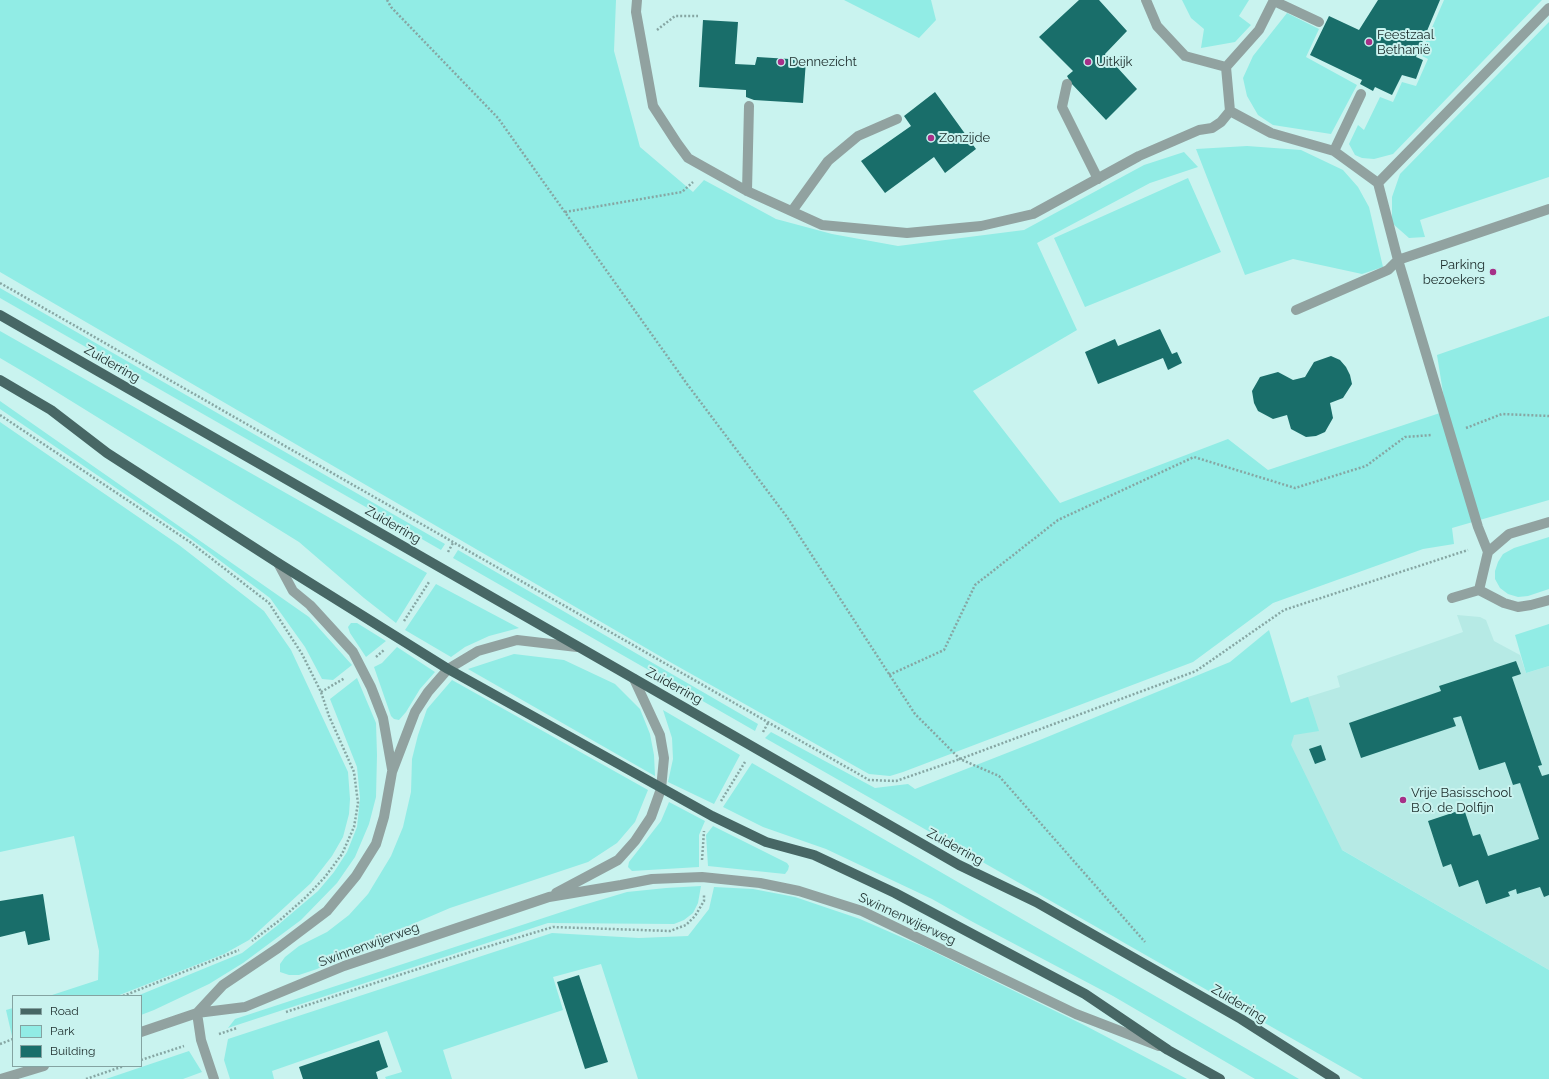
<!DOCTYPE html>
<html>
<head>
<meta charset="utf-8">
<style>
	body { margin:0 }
	#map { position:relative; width:1549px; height:1079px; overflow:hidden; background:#c9f3ef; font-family:Raleway,sans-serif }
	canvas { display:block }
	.legend { position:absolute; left:12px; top:995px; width:130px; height:72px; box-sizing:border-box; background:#c9f3ef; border:1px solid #84a3a1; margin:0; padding:5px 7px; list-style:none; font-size:12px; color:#1c2c2b }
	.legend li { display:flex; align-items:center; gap:8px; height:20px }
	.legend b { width:20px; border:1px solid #84a3a1 }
</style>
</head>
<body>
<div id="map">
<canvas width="1549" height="1079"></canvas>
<ul class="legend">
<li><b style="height:5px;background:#476765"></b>Road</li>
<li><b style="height:11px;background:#91ece5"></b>Park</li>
<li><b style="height:11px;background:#196e6a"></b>Building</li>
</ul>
</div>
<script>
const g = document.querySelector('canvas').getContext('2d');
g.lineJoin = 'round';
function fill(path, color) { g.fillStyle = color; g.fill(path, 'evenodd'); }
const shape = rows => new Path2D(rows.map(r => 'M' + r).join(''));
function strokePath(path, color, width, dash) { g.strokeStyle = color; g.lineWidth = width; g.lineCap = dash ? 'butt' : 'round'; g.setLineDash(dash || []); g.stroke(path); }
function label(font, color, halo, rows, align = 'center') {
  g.font = font + ' Raleway,sans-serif'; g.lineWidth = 4; g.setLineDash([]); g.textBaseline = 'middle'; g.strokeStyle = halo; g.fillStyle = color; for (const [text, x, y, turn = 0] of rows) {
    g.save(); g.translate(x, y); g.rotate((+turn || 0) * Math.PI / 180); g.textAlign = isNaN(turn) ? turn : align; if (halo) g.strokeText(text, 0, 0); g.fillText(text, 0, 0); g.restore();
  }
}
fill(shape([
	[1457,615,1480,617,1486,620,1494,641,1520,655,1526,673,1549,666,1549,970,1170,750,1298,700,1340,687,1337,676,1463,632]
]), '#b6eae5');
fill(shape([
	[0,0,616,0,614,51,640,147,693,192,704,180,776,219,832,234,898,246,1024,230,1144,165,1184,152,1198,167,1150,183,1037,243,1077,330,973,391,1060,503,1228,439,1268,470,1446,411,1437,355,1549,316,1549,500,1452,528,1454,544,1423,549,1273,603,1193,662,903,772,890,776,869,774,670,662,0,272],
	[844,0,931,0,936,20,919,38],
	[1182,0,1249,0,1239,16,1251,25,1235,42,1201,48,1204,29,1191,18],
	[1444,0,1542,0,1393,154,1374,159,1362,158,1355,155,1349,144,1358,125,1364,130,1380,97,1393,102,1402,82,1416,86,1428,59,1420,55],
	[1287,13,1319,29,1306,57,1357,85,1331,134,1273,125,1258,115,1247,96,1243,78,1253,56],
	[1549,22,1549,177,1420,220,1425,237,1409,238,1392,223,1392,197,1400,174],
	[1247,146,1301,150,1343,170,1358,187,1369,207,1383,267,1362,274,1293,259,1245,275,1196,149],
	[1188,178,1221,252,1085,307,1054,238],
	[0,288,445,544,441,550,0,298],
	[0,331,427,573,396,623,364,598,299,542,34,378,0,358],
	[0,401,309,617,352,665,333,680,322,679,305,647,270,598,191,539,0,409],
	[0,422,179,545,264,611,291,650,348,772,350,799,349,814,343,837,332,856,311,883,249,940,224,954,117,996,49,996,98,980,99,951,74,836,0,852],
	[1549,537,1549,589,1528,596,1518,597,1508,594,1500,588,1495,579,1495,571,1498,562,1503,554,1514,548],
	[458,550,758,724,755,731,453,558],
	[436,584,519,628,489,636,465,647,451,657,405,630],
	[351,623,357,623,386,641,366,657,350,633,348,627],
	[1549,624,1549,666,1526,673,1515,635],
	[1269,630,1291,703,1308,697,1319,731,1294,735,1291,745,1342,850,1549,970,1549,1079,1363,1079,765,738,771,732,875,788,908,784,915,789,1035,742,1230,662],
	[397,647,435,672,420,689,406,712,399,720,394,719,391,716,374,667,382,663],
	[514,654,564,660,615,684,640,709,650,734,654,755,655,776,468,669],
	[357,678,376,723,377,755,376,797,369,824,355,857,337,883,301,920,243,963,209,984,154,1010,141,1015,141,996,137,996,242,953,278,925,318,891,334,872,347,852,357,827,360,798,359,788,357,767,330,699],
	[452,680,648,790,635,822,617,843,588,862,450,908,373,941,317,969,299,975,289,975,280,972,280,964,285,957,299,946,327,932,349,915,368,894,391,856,403,827,411,792,412,759,418,735,427,709],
	[663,710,740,755,714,804,668,782,673,759,672,738],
	[752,763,982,896,1299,1079,1255,1079,1113,996,971,921,932,899,826,849,763,827,723,807],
	[669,802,705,821,699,835,699,867,632,871,628,867,629,862,661,821],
	[713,826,787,863,789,866,788,870,785,874,708,866,706,835],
	[701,886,698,903,693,913,684,920,674,924,548,923,228,1028,235,1019,580,906,627,892,666,888],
	[714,887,753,889,795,897,860,919,924,947,1086,1026,1187,1079,638,1079,601,964,553,977,563,1010,443,1050,452,1079,386,1079,385,1077,402,1072,387,1031,272,1071,274,1079,230,1079,224,1060,228,1039,552,933,639,938,688,936,709,909],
	[13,1008,13,1036,12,1036,6,1010],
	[189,1051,202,1072,183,1079,106,1079]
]), '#91ece5');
fill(shape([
	[1079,0,1099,0,1127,31,1105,54,1137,89,1106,120,1071,83,1067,76,1073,71,1039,37],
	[1378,0,1440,0,1416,57,1423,60,1416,79,1402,75,1392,95,1375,87,1373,91,1360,84,1362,80,1310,55,1329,16,1359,30],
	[703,20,738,22,735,64,755,65,757,57,806,60,803,103,754,100,746,97,746,90,699,87],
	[935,92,976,149,945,173,934,157,885,193,861,161,911,126,904,116],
	[1160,329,1172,354,1177,352,1182,363,1168,370,1163,358,1098,384,1085,352,1115,339,1118,346],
	[1331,356,1340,360,1346,367,1350,375,1352,384,1343,398,1330,403,1333,418,1325,432,1316,436,1306,437,1291,429,1287,415,1273,419,1258,411,1254,403,1252,391,1260,377,1278,372,1293,380,1305,377,1314,362],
	[1516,661,1521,674,1512,677,1542,765,1538,766,1542,776,1549,774,1549,895,1544,897,1540,887,1517,894,1516,889,1508,892,1510,896,1486,904,1478,880,1459,887,1451,864,1443,867,1428,821,1464,809,1473,836,1480,834,1488,856,1539,839,1520,783,1513,785,1505,762,1479,770,1461,716,1453,718,1456,726,1361,758,1349,723,1441,691,1439,686],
	[1321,745,1326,760,1315,764,1309,749],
	[43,894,50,940,28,945,25,931,0,937,0,901],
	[579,975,608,1062,585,1069,557,982],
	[379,1040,388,1067,376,1072,378,1079,303,1079,299,1067]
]), '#196e6a');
strokePath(shape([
	[387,0,391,7,498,118,687,384,787,517,915,714,960,759,999,776,1145,942],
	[657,30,675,16,698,16],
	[565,212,682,192,693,182],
	[0,283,869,780,896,781,960,759,1196,671,1284,610,1468,550],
	[0,415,190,542,269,603,302,654,321,692,329,716,354,772,358,803,354,827,342,854,325,877,306,897,280,920,252,941],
	[1466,428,1502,414,1549,416],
	[448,552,453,543],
	[404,621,429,582],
	[376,657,384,650],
	[889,675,944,650,975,585,1058,520,1194,457,1295,488,1366,466,1405,437,1432,435],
	[321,692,345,678],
	[763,732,768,723],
	[721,801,745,762],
	[702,860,704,831],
	[123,996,239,950],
	[286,1012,473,951,553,927,670,931,686,925,695,916,704,901,704,895],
	[219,1034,237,1028],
	[0,1044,13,1039],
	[141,1060,184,1046],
	[86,1079,124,1066]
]), '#86a6a3', 2.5, [2, 2]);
strokePath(shape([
	[637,0,636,12,653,106,677,143,688,158,747,191,822,225,907,233,981,226,1033,214,1139,156,1199,130,1212,128,1221,122,1230,111,1226,67,1259,30,1274,0],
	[1146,0,1157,26,1185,56,1226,67],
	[1274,1,1319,22],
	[1067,84,1062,107,1098,179],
	[1230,111,1271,133,1334,151,1378,183,1398,260,1478,527,1488,552],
	[1334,151,1361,94],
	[1378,183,1549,8],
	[747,191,749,106],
	[792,211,828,161,858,136,897,119],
	[1296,310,1388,270,1398,260,1549,209],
	[1549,522,1509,534,1488,552,1479,590,1504,603,1518,607,1531,605,1549,600],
	[278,563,293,591,310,605,353,652,371,687,383,718,392,769],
	[1452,598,1479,590],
	[556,893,618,860,635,841,651,817,661,789,664,758,660,735,634,679],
	[197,1013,223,985,278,948,327,911,356,876,376,844,384,817,392,772,415,712,428,692,448,669,478,651,517,640,577,647],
	[197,1013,201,1040,214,1079],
	[141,1032,197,1013,245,1007,344,966,549,897,621,885,652,879,702,877,760,883,799,891,862,911,1076,1014,1159,1046],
	[1,1079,44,1066]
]), '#91a2a0', 10);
strokePath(shape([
	[0,315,959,865,1036,902,1241,1019,1335,1079],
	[0,380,51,410,107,453,278,563,448,669,712,816,766,842,814,855,895,893,1085,994,1168,1050,1220,1079]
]), '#476765', 10);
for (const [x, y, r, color] of [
	[1369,42,4,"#a63088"],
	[781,62,4,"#a63088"],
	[1088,62,4,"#a63088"],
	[931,138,4,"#a63088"],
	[1493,272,4,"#a63088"],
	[1403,800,4,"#a63088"]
]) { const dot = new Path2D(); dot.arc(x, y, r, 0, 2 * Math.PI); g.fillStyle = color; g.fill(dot); strokePath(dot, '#c9f3ef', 1.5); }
label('13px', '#1c2c2b', '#c9f3ef', [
	["Feestzaal",1377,35],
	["Bethanië",1377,50],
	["Dennezicht",789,62],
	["Uitkijk",1096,62],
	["Zonzijde",939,138],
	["Parking",1485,265,"right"],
	["bezoekers",1485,280,"right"],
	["Vrije Basisschool",1411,793],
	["B.O. de Dolfijn",1411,808]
], 'left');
label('13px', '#1c2c2b', '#c9f3ef', [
	["Zuiderring",112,364,30],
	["Zuiderring",393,525,30],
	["Zuiderring",674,686,29],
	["Zuiderring",955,847,29],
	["Swinnenwijerweg",907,919,25],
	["Swinnenwijerweg",369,945,-20],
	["Zuiderring",1239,1004,31]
]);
</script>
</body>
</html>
